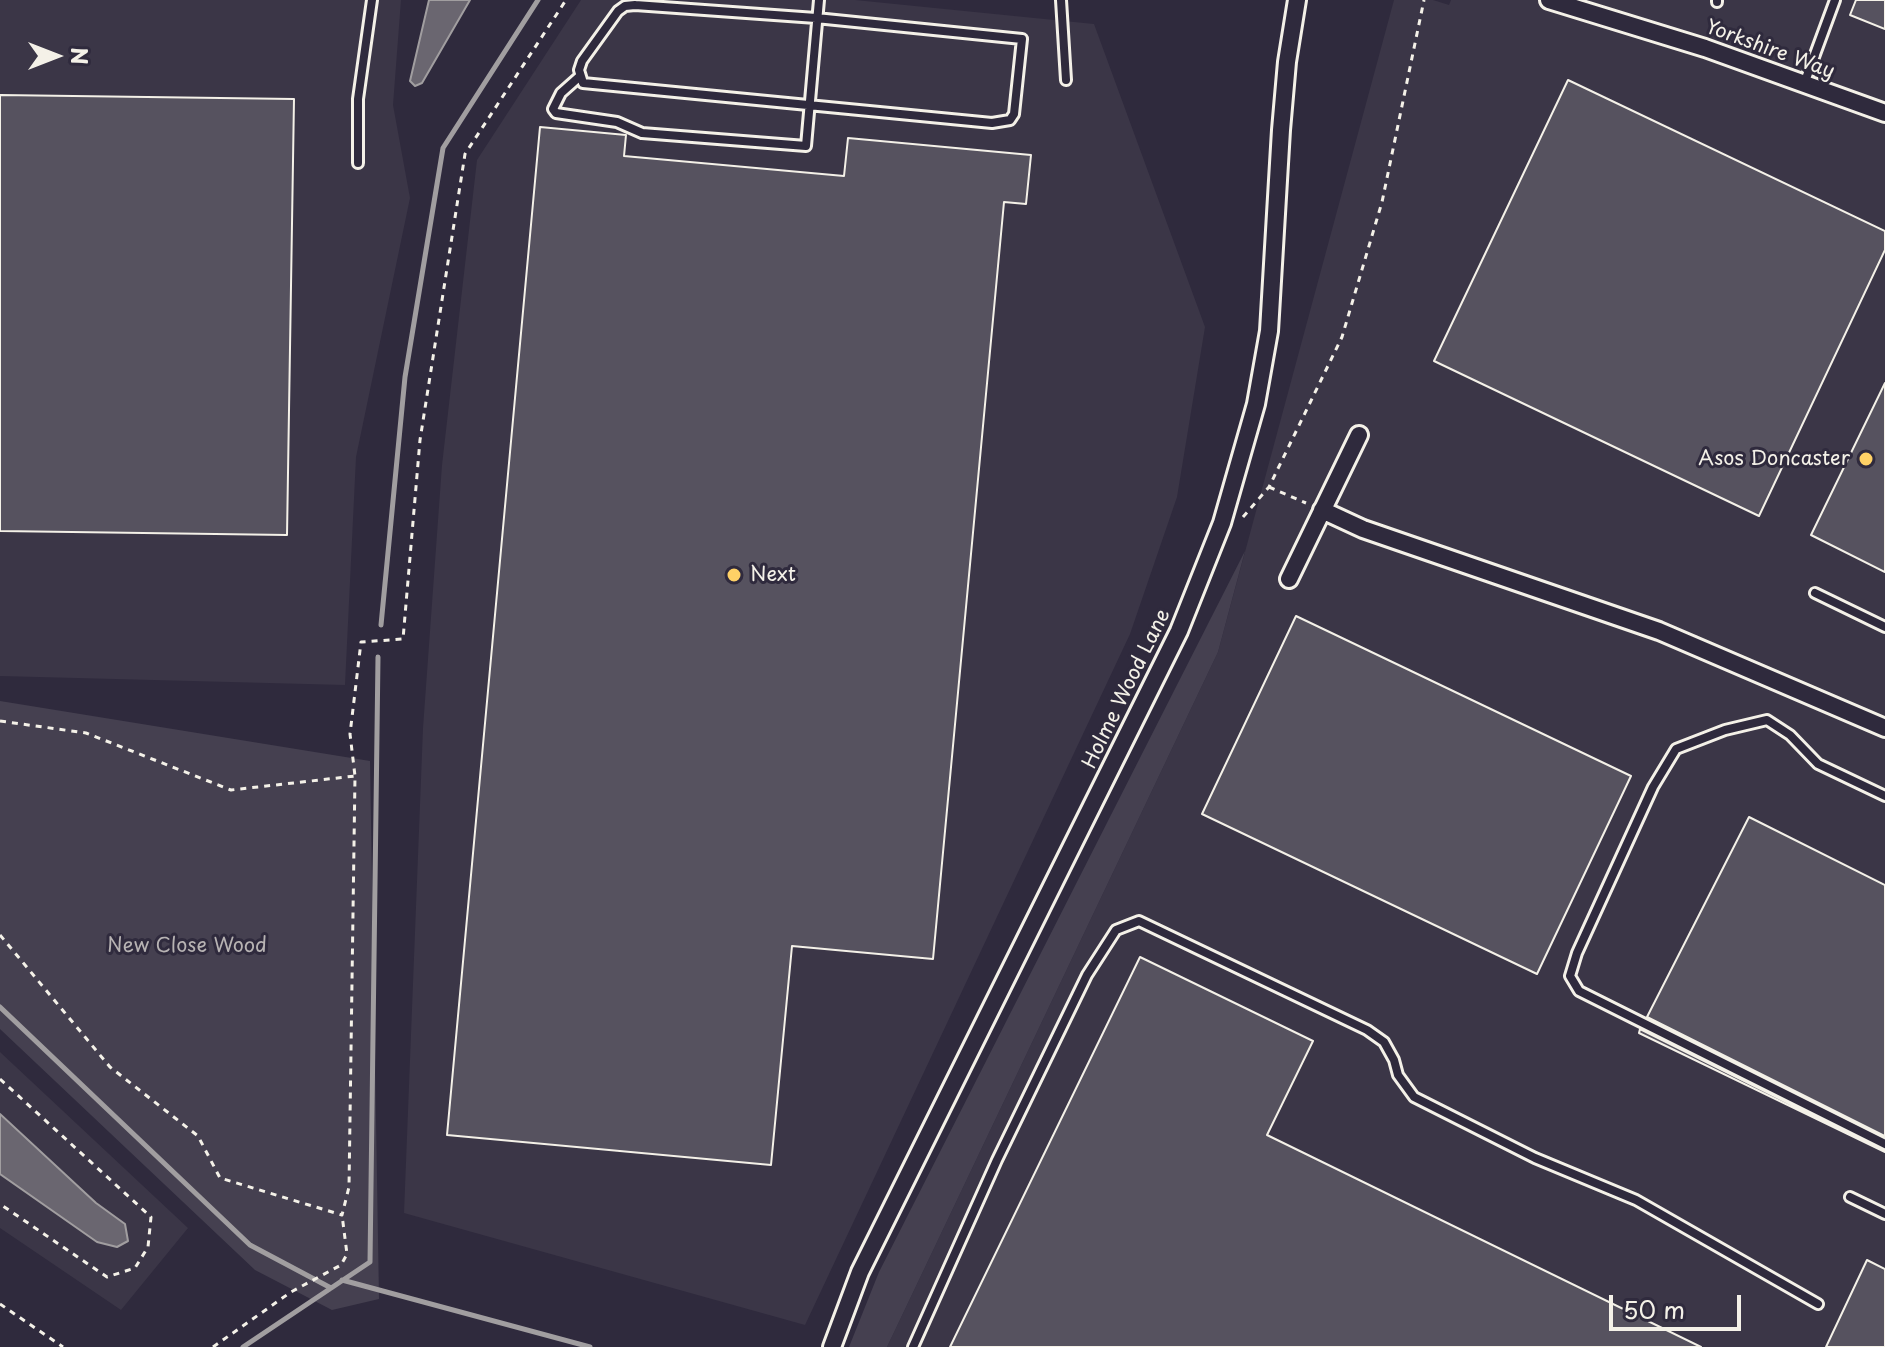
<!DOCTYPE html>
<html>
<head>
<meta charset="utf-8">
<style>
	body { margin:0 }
	#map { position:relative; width:1885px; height:1347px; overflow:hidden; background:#2f2a3d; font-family:"Playpen Sans",sans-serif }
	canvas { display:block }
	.north { position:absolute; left:16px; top:16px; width:80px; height:80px; -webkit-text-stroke:6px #2f2a3d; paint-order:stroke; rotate:90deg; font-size:22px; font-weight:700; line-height:32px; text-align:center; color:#f4f1e8 }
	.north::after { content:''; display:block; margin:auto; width:28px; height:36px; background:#f4f1e8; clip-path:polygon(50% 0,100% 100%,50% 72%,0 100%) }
	.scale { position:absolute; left:1609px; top:1295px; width:132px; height:36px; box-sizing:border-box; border:4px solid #f4f1e8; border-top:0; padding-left:10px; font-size:24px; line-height:28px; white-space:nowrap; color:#f4f1e8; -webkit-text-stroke:6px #2f2a3d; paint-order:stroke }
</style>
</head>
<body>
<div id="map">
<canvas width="1885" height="1347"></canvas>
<div class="north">N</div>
<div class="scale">50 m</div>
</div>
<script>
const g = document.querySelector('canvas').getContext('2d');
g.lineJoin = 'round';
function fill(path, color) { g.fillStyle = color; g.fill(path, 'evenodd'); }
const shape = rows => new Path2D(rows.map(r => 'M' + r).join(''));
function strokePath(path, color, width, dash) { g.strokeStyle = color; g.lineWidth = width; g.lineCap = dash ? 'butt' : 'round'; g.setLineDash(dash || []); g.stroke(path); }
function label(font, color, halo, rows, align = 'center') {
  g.font = font + ' "Playpen Sans",sans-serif'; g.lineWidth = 6; g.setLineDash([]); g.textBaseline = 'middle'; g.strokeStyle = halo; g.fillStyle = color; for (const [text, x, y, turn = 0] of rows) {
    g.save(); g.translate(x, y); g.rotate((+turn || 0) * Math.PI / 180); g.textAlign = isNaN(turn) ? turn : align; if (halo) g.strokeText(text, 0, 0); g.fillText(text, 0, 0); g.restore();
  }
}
fill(shape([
	[0,0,401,0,393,105,410,198,356,457,345,685,0,676],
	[581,0,855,0,1094,24,1205,327,1177,497,1130,634,805,1325,404,1213,423,728,442,465,477,160],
	[1394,0,1433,0,1449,5,1451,0,1885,0,1885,1347,887,1347,1218,652],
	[0,1052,188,1228,121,1310,0,1228]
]), '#3b3647');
fill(shape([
	[1245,551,1218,652,887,1347,849,1347,879,1272],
	[0,701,370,761,379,1299,332,1310,255,1270,0,1029]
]), '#454050');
const water = shape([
	[429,0,470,0,422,83,415,86,410,81,429,0],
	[0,1114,96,1203,125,1224,128,1241,117,1247,97,1242,0,1174,0,1114]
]);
fill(water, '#6a6670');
strokePath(water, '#a19ea0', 2);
strokePath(shape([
	[381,625,405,377,443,148,538,0],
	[0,1007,250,1245,331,1288],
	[342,1280,590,1347],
	[243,1347,370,1262,378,657]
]), '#a19ea0', 5);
const building = shape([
	[1856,0,1885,0,1885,29,1850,15,1856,0],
	[1568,80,1885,231,1885,250,1759,516,1434,361,1568,80],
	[0,95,294,99,287,535,0,531,0,95],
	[540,127,626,135,624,156,844,176,848,138,1031,155,1026,204,1004,202,933,959,792,946,771,1165,447,1135,540,127],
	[1885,383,1885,572,1811,535,1885,383],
	[1296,616,1631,776,1537,974,1202,814,1296,616],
	[1749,817,1885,885,1885,1136,1647,1017,1749,817],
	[1140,957,1313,1041,1267,1135,1701,1347,950,1347,1140,957],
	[1640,1029,1885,1151,1885,1152,1639,1033,1640,1029],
	[1867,1260,1885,1269,1885,1347,1826,1347,1867,1260]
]);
fill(building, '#56525f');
strokePath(building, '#f4f1e8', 2);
const service = shape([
	[1061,0,1066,80],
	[1717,2,1717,0],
	[635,5,816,18,1022,39,1014,114,1010,120,992,123,583,83,579,70,582,61,618,11,625,6,635,5],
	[579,77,561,93,553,109,556,113,617,122,642,133,806,146,819,0],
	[1804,84,1835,0],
	[358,163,358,99,372,0],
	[1815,593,1885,627],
	[1885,796,1818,764,1790,735,1767,720,1725,730,1676,749,1653,787,1577,953,1570,976,1579,991,1885,1144],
	[1850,1197,1885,1214],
	[913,1347,997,1160,1087,975,1116,930,1139,921,1367,1030,1384,1042,1394,1060,1398,1075,1414,1097,1535,1158,1636,1200,1818,1304]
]);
const minor = shape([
	[1549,0,1705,48,1885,113],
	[1322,510,1363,529,1659,631,1885,728],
	[1289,579,1359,435],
	[832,1347,860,1272,1179,631,1222,523,1256,404,1269,331,1281,130,1287,62,1297,0]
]);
strokePath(service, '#f4f1e8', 14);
strokePath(minor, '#f4f1e8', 22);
strokePath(shape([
	[1269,487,1306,503],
	[1243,517,1269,487,1342,337,1382,202,1424,0],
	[0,721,86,733,231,790,355,776],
	[0,935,110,1067,198,1136,220,1178,342,1215,349,1187,355,776,350,734,361,642,403,639,420,440,465,154,566,0],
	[0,1079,151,1217,148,1247,135,1268,107,1277,0,1204],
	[0,1304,63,1347],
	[213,1347,291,1292,341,1265,347,1254,342,1215]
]), '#f4f1e8', 3, [6, 6]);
strokePath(service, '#2f2a3d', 8);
strokePath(minor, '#2f2a3d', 16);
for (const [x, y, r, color] of [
	[1866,459,8,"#ffd166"],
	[734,575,8,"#ffd166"]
]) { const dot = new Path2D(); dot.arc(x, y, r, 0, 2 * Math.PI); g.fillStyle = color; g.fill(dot); strokePath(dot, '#2f2a3d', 3); }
label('20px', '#f4f1e8', '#2f2a3d', [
	["Yorkshire Way",1770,50,20],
	["Holme Wood Lane",1127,689,-64]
]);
label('20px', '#f4f1e8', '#2f2a3d', [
	["Asos Doncaster",1850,459],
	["Next",750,575,"left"]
], 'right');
label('20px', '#b7b3b3', '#2f2a3d', [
	["New Close Wood",187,946]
]);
</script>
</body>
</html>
